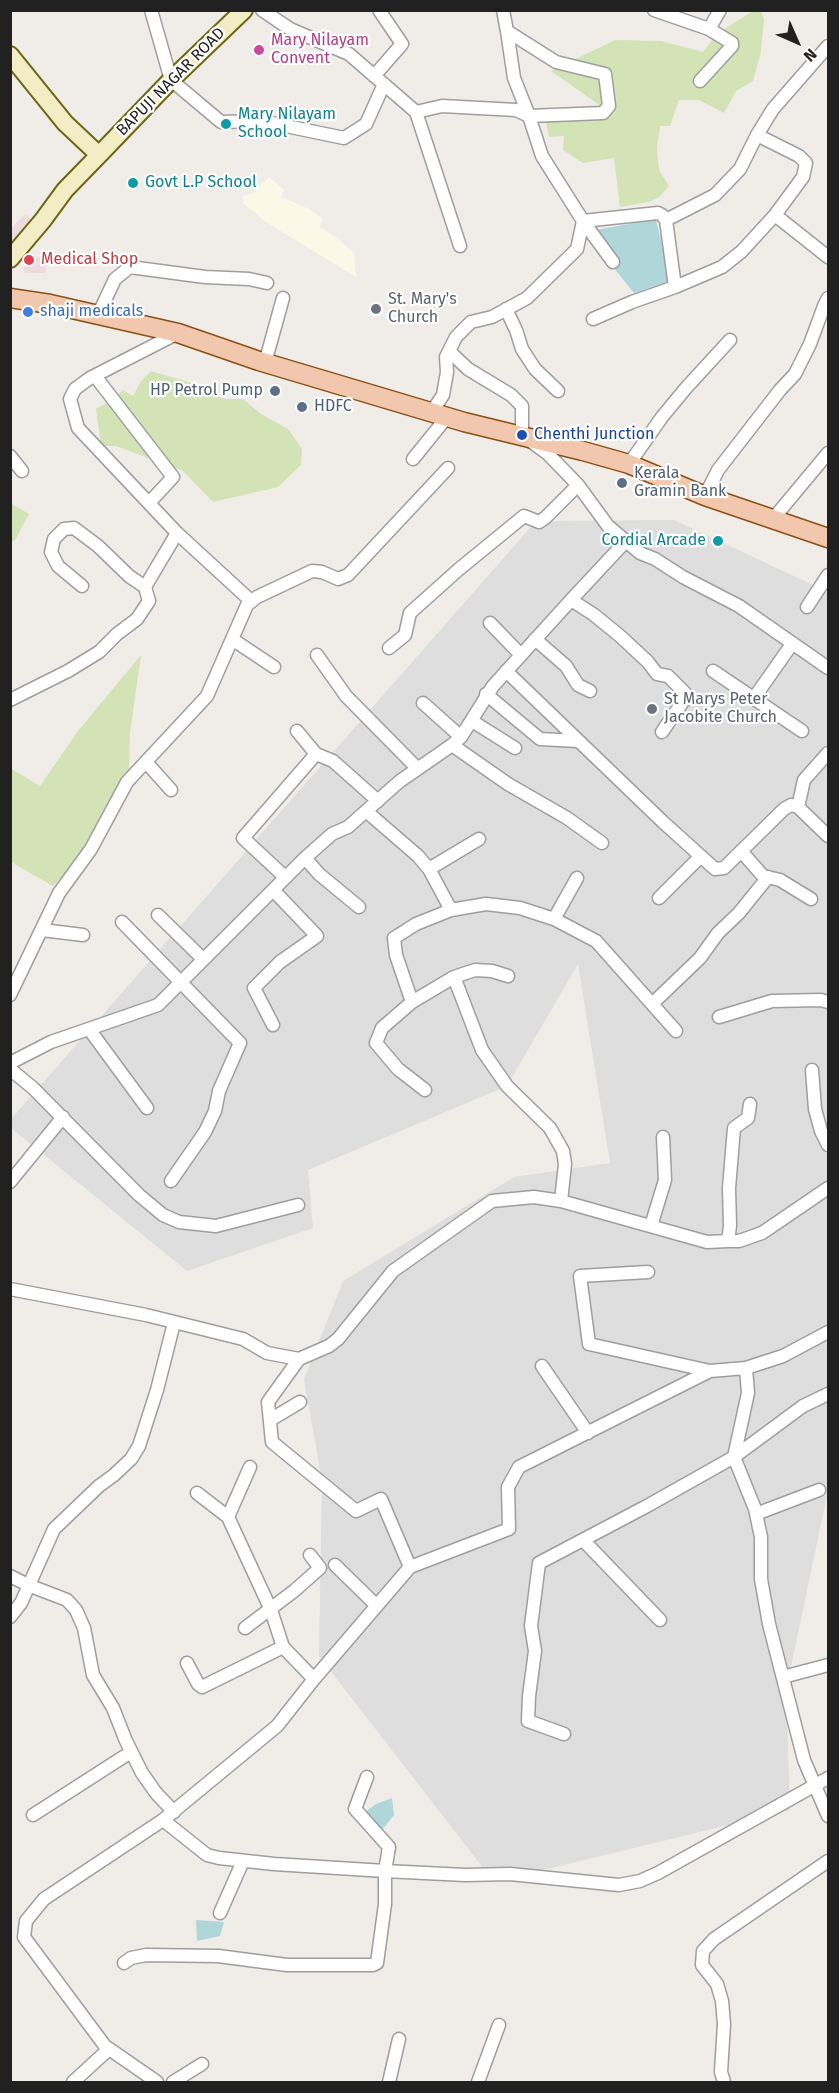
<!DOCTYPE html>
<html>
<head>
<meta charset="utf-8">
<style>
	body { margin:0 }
	#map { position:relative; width:839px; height:2093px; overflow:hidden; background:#f0ede9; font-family:"Fira Sans",sans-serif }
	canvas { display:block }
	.frame { position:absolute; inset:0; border:12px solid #212121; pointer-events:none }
	.north { position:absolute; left:767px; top:12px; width:60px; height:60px; -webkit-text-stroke:4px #fff; paint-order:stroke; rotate:135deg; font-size:16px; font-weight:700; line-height:24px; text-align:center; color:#212121 }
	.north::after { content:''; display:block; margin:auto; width:21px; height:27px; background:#212121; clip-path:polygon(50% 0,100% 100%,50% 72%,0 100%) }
</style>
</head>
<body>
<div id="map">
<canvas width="839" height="2093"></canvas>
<div class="frame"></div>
<div class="north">N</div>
</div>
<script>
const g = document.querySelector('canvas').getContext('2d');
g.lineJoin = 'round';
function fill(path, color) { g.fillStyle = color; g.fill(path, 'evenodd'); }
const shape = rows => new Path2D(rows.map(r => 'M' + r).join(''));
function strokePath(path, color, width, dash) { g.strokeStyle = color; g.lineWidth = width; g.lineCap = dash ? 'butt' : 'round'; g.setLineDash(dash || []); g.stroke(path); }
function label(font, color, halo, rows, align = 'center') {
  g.font = font + ' "Fira Sans",sans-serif'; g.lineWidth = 4.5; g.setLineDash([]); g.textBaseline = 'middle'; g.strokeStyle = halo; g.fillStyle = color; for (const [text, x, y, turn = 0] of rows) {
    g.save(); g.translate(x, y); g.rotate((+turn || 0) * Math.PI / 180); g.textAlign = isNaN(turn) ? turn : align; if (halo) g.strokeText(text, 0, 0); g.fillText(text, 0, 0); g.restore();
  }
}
fill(shape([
	[674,520,828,592,828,1491,786,1690,790,1810,494,1882,319,1656,322,1482,304,1379,343,1281,514,1177,610,1163,578,964,507,1086,308,1170,313,1228,187,1271,11,1128,11,1119,536,521]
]), '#dfdede');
fill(shape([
	[26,214,34,224,11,248,10,228],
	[36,256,47,263,45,273,25,273,23,268,29,260]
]), '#eedbde');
fill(shape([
	[269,177,284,190,281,197,309,209,323,219,319,227,335,236,354,253,356,277,266,222,243,203,243,196,253,193]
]), '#fcf8e7');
fill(shape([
	[753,11,761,11,764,19,761,52,753,81,736,91,724,113,699,100,679,100,670,126,660,126,657,148,659,170,669,186,659,197,649,202,620,207,614,158,583,163,563,150,564,136,549,137,546,122,612,114,551,71,615,40,661,41,703,52,718,33],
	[151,371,192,383,203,391,226,399,243,399,261,414,288,429,302,449,301,465,278,487,213,502,183,471,116,446,101,446,96,409,115,398,123,390,133,396,141,381],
	[10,503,29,514,15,540,11,542],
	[141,655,130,733,129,769,120,786,115,822,53,886,11,862,10,768,40,786,78,731]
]), '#d4e3b6');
fill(shape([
	[656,219,670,281,634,293,585,232],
	[392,1798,394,1815,382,1830,358,1817,376,1804],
	[196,1920,224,1922,220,1936,197,1941]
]), '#afd6d8');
const street = shape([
	[151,10,171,80,221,122,262,121,344,138,366,124,384,84],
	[262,10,290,29,349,54,416,112,442,106,516,110,529,116,542,156,583,221,658,213,662,215,666,220,675,287,722,267,741,252,775,215,828,257],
	[503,10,507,31,514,78,529,116,603,113,609,106,605,74,556,62,507,31],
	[654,10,709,29,720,10],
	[374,76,402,44,379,10],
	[700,81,732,46,732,43,709,29],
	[416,112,460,246],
	[775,215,803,177,806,163,799,156,757,135,773,109,828,46],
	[666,220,715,195,740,169,757,135],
	[583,221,613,262],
	[506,309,516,330,522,349,535,369,558,391],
	[98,315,115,279,130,267,205,277,249,279,267,283],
	[593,319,632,302,675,287],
	[449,351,468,369,511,395,522,406,522,435,548,454,578,485,608,526,640,553,655,559,683,577,739,606,828,668],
	[265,363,283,298],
	[95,376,173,477,149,503],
	[431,413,443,395,447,372,446,357,456,337,471,322,492,317,527,298,577,249,583,221],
	[10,456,22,471],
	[413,459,447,417],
	[629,464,662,417,686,388,730,340],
	[705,496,718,470,780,390,795,374,810,344,824,306,828,298],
	[773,519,828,453],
	[177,533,251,601],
	[82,586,58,566,51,552,54,539,64,529,74,528,98,546,129,576,145,587],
	[571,600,593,614,620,636,648,662,657,674,668,676,685,693,684,700,662,732],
	[807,607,828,575],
	[490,623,521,655],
	[232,639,274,667],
	[535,639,566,666,578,685,590,691],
	[389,648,405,635,410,613,458,570,524,516,539,522,545,518,578,485],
	[317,655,346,696,417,768],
	[506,671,663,822,715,869,724,868,784,809,791,805,798,807,828,836],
	[713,671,802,731],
	[486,694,540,739,578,741],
	[754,698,792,644],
	[10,700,68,671,99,652,117,634,137,619,149,601,145,587,177,533,78,428,70,399,75,389,90,378,178,333],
	[423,703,461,737],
	[472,721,515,748],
	[297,731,316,754,333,761,378,801],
	[452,745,508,784,567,818,602,843],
	[146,762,171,790],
	[798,807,804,780,828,753],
	[741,851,763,876,780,880,811,899],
	[305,858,319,874,359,907],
	[429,869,479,839],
	[285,877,243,838,316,754],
	[577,878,554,919,520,908,486,904,451,910,429,869,418,856,366,811,400,781,452,745,461,737,493,686,571,600,626,541],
	[273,890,317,936,280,962,254,988,273,1025],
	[659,898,701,856],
	[158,915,203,959],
	[554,919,596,941,652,1004,700,958,718,933,739,913,768,877],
	[122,922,240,1043,219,1091,215,1111,205,1132,171,1181],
	[42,930,83,935],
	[454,977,475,970,492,971,508,976],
	[10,995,59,893,91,849,127,782,207,696,247,605,257,597,312,571,322,572,338,579,348,575,448,468],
	[652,1004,676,1031],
	[719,1017,772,1001,821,1000,828,1002],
	[89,1029,147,1108],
	[10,1063,51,1042,158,1005,305,858,332,834,348,827,366,811],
	[10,1069,33,1088,139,1195,163,1215,179,1222,216,1226,298,1205],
	[812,1070,815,1109,821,1131,828,1145],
	[425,1090,398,1069,376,1043,382,1028,412,1002,396,955,394,938,416,924,451,910],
	[10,1182,63,1117],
	[561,1201,707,1242,728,1241,739,1241,762,1233,828,1188],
	[651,1226,665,1180,663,1137],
	[728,1241,730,1226,729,1188,734,1128,748,1118,750,1104],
	[648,1272,580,1276,589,1344,710,1371],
	[10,1289,146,1315,243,1339,267,1353,299,1359,329,1346,338,1339,393,1271,492,1201,534,1197,561,1201,565,1164,563,1151,550,1128,507,1086,482,1050,454,977,412,1002],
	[299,1359,268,1402,272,1442,356,1511,381,1499,410,1567],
	[542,1366,588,1433],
	[746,1368,748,1393,734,1457,755,1509,761,1537,761,1579,769,1624,804,1760,828,1816],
	[270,1420,300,1402],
	[197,1493,228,1517,271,1610,283,1647,314,1679],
	[756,1514,819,1490],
	[228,1517,250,1467],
	[583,1540,660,1620],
	[335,1565,377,1606],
	[10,1576,28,1585,67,1600,76,1610,84,1628,93,1675,113,1708,126,1741,142,1773,156,1793,174,1812],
	[10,1617,21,1603,54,1529,99,1486,114,1475,131,1459,139,1446,157,1390,174,1323],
	[245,1628,294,1591,320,1568,310,1555],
	[187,1663,198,1684,202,1687,283,1647],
	[783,1677,828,1665],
	[564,1734,528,1721,529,1696,535,1651,531,1626,539,1563,647,1506,734,1457,803,1406,828,1394],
	[33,1815,131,1752],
	[163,1820,207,1855,219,1858,274,1864,385,1871,465,1875,510,1874,619,1885,640,1881,658,1873,828,1778],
	[220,1913,243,1861],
	[124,1963,131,1958,146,1955,218,1956,287,1965,373,1965,377,1963,385,1904,385,1871,389,1847,355,1809,367,1777],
	[73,2082,109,2049],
	[157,2082,105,2046,24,1937,26,1921,44,1899,163,1820,277,1726,314,1679,410,1567,509,1529,508,1487,519,1467,710,1371,746,1368,783,1356,828,1332],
	[173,2082,202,2064],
	[389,2082,399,2039],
	[478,2082,499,2025],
	[724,2082,721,2072,724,2024,722,2001,717,1984,702,1965,703,1951,714,1939,828,1861]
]);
const secondary = shape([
	[10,55,65,123,99,155,65,190,43,220,10,259],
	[99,155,171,80,244,10]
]);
const primary = shape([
	[10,298,50,304,178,333,259,361,464,422,583,451,629,464,705,496,828,538]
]);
strokePath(street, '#9e9e9e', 15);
strokePath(secondary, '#6d6713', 20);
strokePath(primary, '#8b4e13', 21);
strokePath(street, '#fff', 12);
strokePath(secondary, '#f3edc5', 16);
strokePath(primary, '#f1c8ad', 18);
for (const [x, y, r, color] of [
	[259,50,6,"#d1479c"],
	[226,124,6,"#0f9aa8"],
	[133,183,6,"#0f9aa8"],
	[29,260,6,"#e0444e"],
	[376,309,6,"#6b7280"],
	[28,312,6,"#3f7fe0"],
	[275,391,6,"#5c6f8a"],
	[302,407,6,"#5c6f8a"],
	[522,435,6,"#1a4fb4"],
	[622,483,6,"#5c6f8a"],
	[718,541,6,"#0f9aa8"],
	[652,709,6,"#6b7280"]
]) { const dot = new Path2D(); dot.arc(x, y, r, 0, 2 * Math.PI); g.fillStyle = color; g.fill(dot); strokePath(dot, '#fff', 2); }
label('16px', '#b23c85', '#fff', [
	["Mary Nilayam",271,41],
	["Convent",271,59]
], 'left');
label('16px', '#212121', '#fff', [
	["BAPUJI NAGAR ROAD",171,82,-45]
]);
label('16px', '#0d838f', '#fff', [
	["Mary Nilayam",238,115],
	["School",238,133],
	["Govt L.P School",145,183],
	["Cordial Arcade",706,541,"right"]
], 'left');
label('16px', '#be3a42', '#fff', [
	["Medical Shop",41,260]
], 'left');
label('16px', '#5b616d', '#fff', [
	["St. Mary's",388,300],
	["Church",388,318],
	["St Marys Peter",664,700],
	["Jacobite Church",664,718]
], 'left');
label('16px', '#366cbe', '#fff', [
	["shaji medicals",40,312]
], 'left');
label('16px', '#4e5e75', '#fff', [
	["HP Petrol Pump",263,391,"right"],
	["HDFC",314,407],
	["Kerala",634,474],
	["Gramin Bank",634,492]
], 'left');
label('16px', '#164399', '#fff', [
	["Chenthi Junction",534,435]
], 'left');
</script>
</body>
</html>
